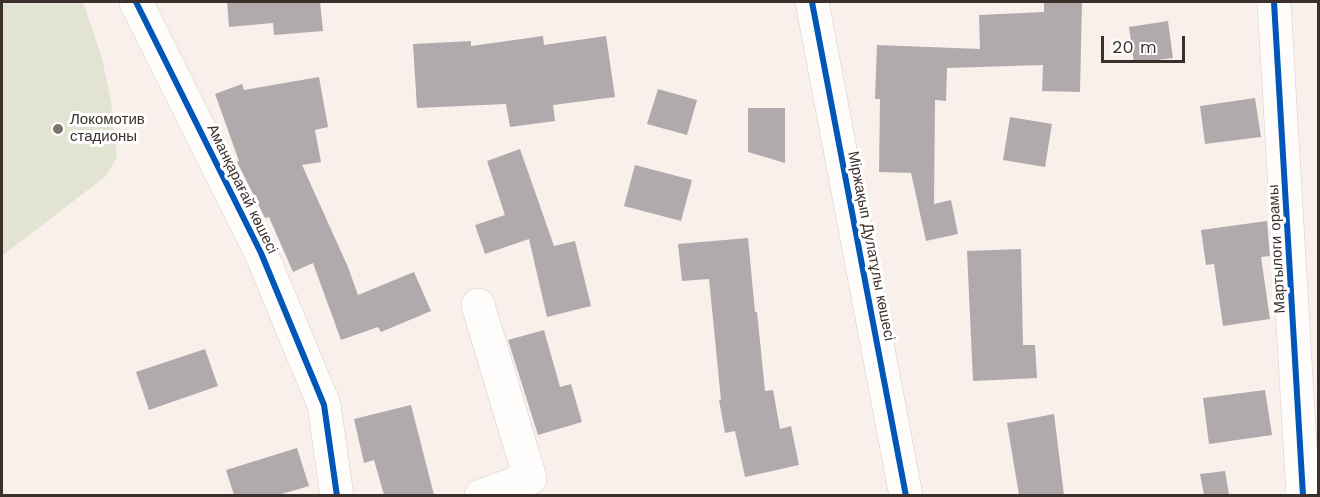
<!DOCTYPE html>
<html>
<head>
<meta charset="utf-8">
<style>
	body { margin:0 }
	#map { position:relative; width:1320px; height:497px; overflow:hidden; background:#f9f0ec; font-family:"Work Sans",sans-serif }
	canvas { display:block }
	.frame { position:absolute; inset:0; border:3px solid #3b302c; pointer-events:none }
	.scale { position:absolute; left:1101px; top:36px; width:84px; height:27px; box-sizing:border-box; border:3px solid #3b302c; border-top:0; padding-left:8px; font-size:18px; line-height:21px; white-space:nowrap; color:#3b302c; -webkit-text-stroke:4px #fff; paint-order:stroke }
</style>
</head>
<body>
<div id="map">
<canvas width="1320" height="497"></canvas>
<div class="frame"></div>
<div class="scale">20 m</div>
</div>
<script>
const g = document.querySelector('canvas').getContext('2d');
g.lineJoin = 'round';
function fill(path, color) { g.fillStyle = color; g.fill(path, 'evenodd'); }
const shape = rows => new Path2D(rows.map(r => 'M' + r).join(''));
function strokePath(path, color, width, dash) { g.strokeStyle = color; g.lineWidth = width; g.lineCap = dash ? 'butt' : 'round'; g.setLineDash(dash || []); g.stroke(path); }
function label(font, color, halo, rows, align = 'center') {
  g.font = font + ' "Work Sans",sans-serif'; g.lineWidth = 6; g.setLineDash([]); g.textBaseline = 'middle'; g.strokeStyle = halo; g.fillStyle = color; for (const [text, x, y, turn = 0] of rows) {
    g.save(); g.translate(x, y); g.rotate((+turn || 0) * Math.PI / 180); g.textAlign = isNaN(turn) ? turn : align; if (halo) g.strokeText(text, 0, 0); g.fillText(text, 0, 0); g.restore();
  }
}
fill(shape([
	[2,2,83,2,102,58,111,102,117,157,106,176,2,256]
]), '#e2e3d2');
fill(shape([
	[227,2,320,2,323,31,274,35,273,23,229,27],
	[1044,2,1082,2,1080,92,1042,91,1043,65,947,68,946,101,935,100,934,204,951,200,958,234,926,241,911,173,879,172,880,99,875,99,877,45,980,49,979,15,1044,12],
	[1168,21,1173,58,1134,63,1129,27],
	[543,36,544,45,606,36,615,97,553,105,555,121,510,127,506,104,417,108,413,44,471,41,471,46],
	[319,77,328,127,315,130,321,162,302,165,348,267,358,295,414,272,431,311,381,332,378,327,341,340,313,263,293,272,269,217,265,218,237,162,239,161,215,94,242,84,244,90],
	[658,89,697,100,687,135,647,124],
	[1255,98,1261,137,1205,144,1200,106],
	[748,108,785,108,785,163,748,152],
	[1010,117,1052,124,1045,167,1003,160],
	[520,149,554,246,575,241,591,306,547,317,529,239,485,254,475,225,505,215,487,161],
	[635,165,692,180,681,221,624,206],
	[1267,221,1270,256,1261,257,1270,319,1223,326,1214,264,1206,265,1201,230],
	[748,238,755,312,757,312,765,391,773,390,780,429,791,426,799,465,745,477,735,431,725,433,719,400,721,400,709,279,682,281,678,244],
	[1021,249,1023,345,1035,345,1037,378,973,381,967,251],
	[544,330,560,387,571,384,582,422,538,435,508,340],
	[205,349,218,386,149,410,136,372],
	[1265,390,1272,435,1209,444,1203,398],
	[411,405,434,495,384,495,374,460,364,463,354,419],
	[1054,414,1064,495,1019,495,1007,423],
	[297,448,309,486,278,495,234,495,226,470],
	[1225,471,1229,495,1204,495,1200,474]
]), '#b0aaad');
const minor = shape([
	[136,2,261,253,324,405,337,496],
	[812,2,906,496],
	[1274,2,1303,496],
	[478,305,530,478,481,496]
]);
strokePath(minor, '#d7ccc9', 34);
strokePath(minor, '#fefdfc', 33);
strokePath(shape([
	[136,2,261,253,324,405,337,496],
	[812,2,906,496],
	[1274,2,1303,496]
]), '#0057b8', 6);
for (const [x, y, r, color] of [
	[58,129,6,"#7e736f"]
]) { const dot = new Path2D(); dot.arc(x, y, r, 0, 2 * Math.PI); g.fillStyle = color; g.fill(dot); strokePath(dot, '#fff', 2); }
label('15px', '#3b302c', '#fff', [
	["Локомотив",70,120],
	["стадионы",70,137]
], 'left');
label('15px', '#3b302c', '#fff', [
	["Аманқарағай көшесі",242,189,64],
	["Міржақып Дулатұлы көшесі",871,246,79],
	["Мартылоги орамы",1277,249,-93]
]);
</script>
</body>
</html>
